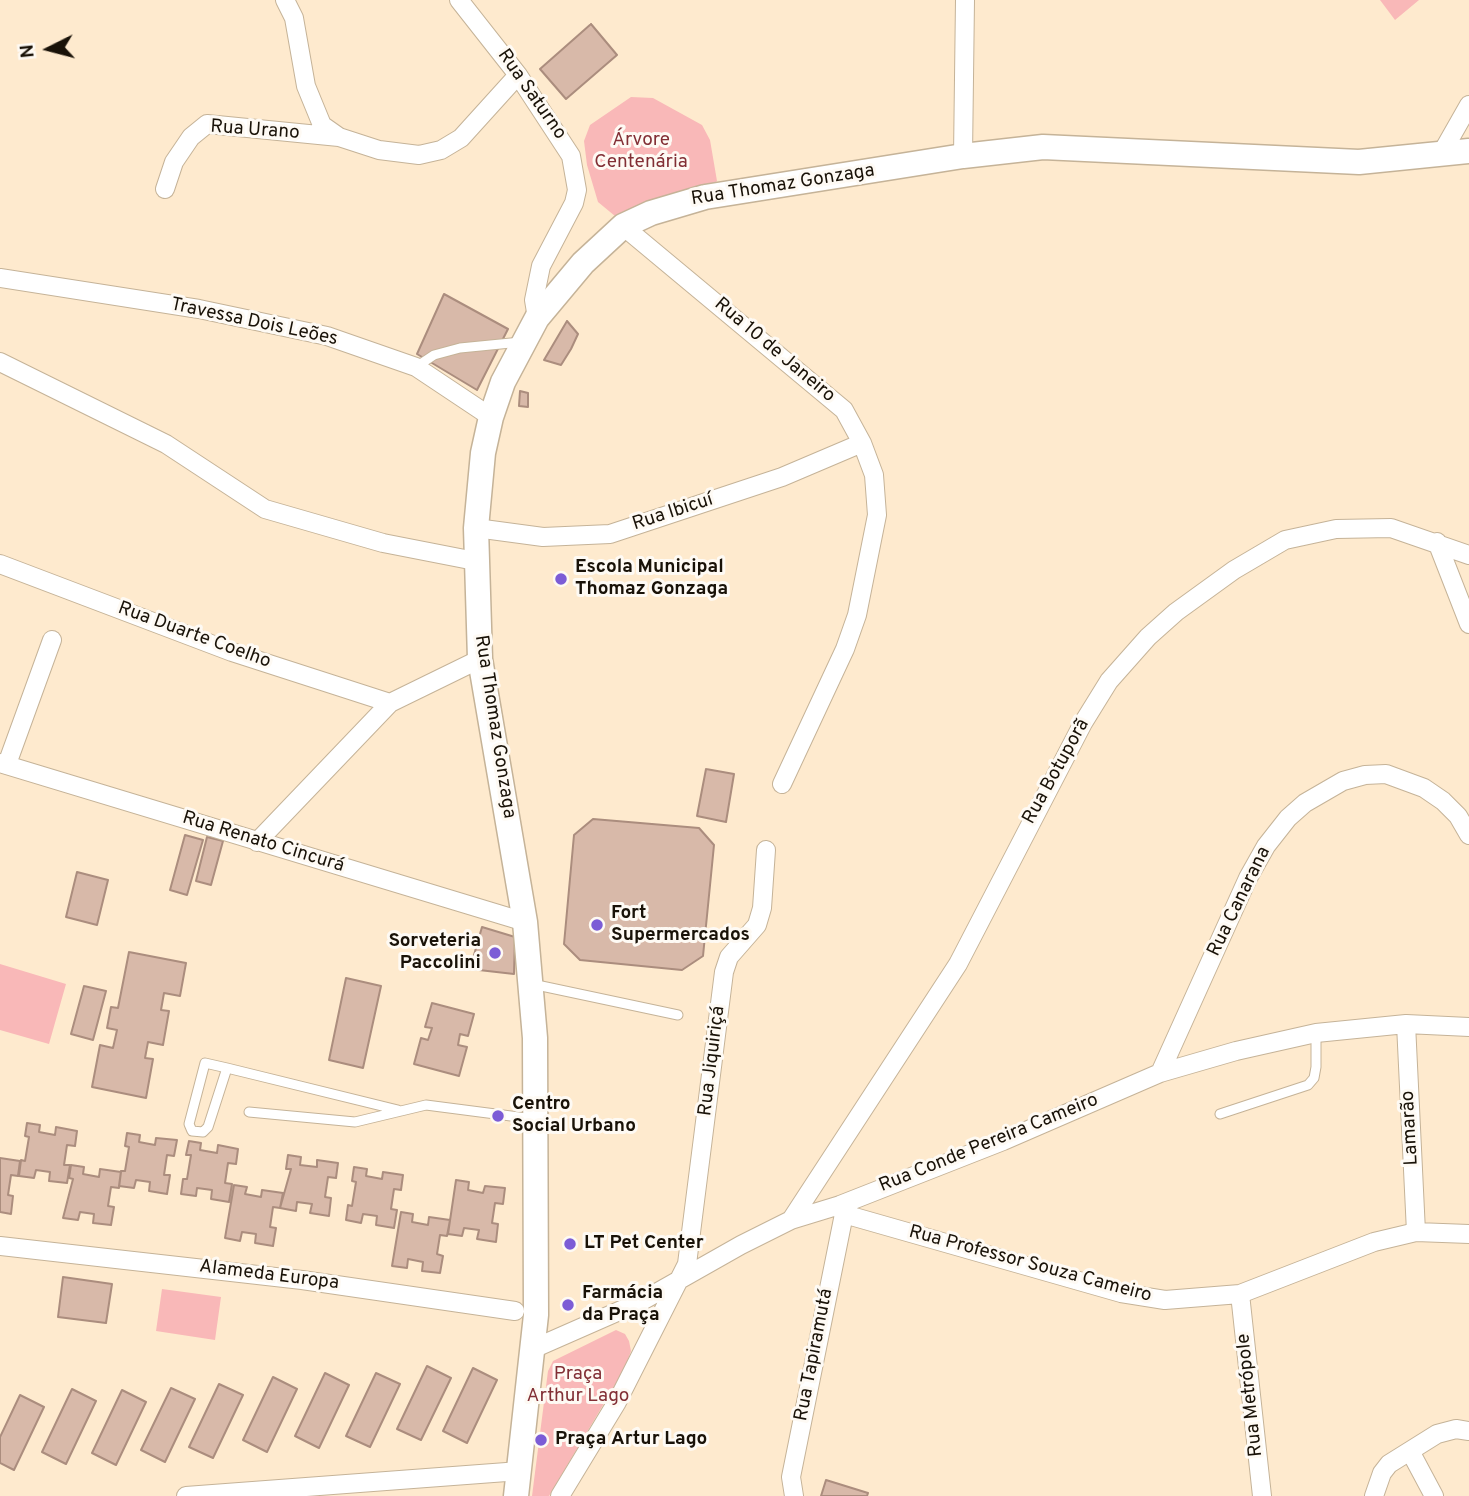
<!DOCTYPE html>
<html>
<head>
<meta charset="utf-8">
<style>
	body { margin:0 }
	#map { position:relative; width:1469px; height:1496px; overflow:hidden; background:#feeace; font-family:Overpass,sans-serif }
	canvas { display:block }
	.north { position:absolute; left:14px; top:14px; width:70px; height:70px; -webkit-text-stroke:5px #fefaf4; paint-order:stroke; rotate:264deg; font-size:19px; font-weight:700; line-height:28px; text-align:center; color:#191208 }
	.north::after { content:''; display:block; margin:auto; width:24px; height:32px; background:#191208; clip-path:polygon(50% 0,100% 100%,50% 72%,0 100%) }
</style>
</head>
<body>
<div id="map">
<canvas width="1469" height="1496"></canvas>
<div class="north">N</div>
</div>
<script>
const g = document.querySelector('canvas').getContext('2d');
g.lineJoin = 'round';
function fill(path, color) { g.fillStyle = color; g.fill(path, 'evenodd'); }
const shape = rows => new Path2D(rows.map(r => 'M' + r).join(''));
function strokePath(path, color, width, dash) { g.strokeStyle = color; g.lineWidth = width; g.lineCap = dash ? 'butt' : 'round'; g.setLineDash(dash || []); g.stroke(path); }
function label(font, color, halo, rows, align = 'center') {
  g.font = font + ' Overpass,sans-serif'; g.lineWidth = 6; g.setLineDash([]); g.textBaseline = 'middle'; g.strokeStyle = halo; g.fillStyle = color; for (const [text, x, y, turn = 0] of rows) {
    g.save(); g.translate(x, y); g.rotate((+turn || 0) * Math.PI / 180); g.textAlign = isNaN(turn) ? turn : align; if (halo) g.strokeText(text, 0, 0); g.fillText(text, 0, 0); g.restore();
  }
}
fill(shape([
	[1380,0,1419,0,1395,20],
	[631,97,653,98,702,125,710,140,717,181,707,190,621,221,598,202,587,165,584,141,590,125],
	[0,964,66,984,49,1044,0,1030],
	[162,1289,221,1297,215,1340,156,1331],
	[616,1330,625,1334,629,1341,631,1351,625,1368,549,1496,532,1496,548,1371,553,1361]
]), '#f9b8b8');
const building = shape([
	[591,24,617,55,566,99,540,69,591,24],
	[444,294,508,329,477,390,417,354,444,294],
	[567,321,578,334,571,349,561,365,544,360,567,321],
	[520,391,528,393,528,407,519,406,520,391],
	[706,769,734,774,726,822,697,816,706,769],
	[593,819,699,828,714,845,703,956,682,970,580,960,564,944,574,835,593,819],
	[185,835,203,840,187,895,170,890,185,835],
	[207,837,223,841,211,885,196,881,207,837],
	[77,872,108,880,97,925,66,917,77,872],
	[482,927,515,937,514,974,470,969,482,927],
	[129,952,186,963,180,996,164,993,161,1010,169,1011,163,1045,148,1042,145,1058,153,1059,146,1098,92,1087,100,1045,113,1048,117,1030,107,1028,111,1007,118,1008,129,952],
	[346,978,381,986,363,1068,329,1060,346,978],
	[84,986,106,991,93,1040,71,1034,84,986],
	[432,1003,474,1014,468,1036,460,1034,458,1045,467,1047,459,1076,414,1064,421,1038,428,1040,432,1028,425,1027,432,1003],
	[27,1123,40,1125,39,1132,55,1135,56,1127,77,1131,75,1146,67,1145,64,1165,70,1165,67,1183,49,1181,50,1172,36,1170,34,1178,19,1176,21,1160,25,1161,29,1137,25,1136,27,1123],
	[127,1133,140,1135,139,1142,155,1145,156,1138,177,1140,174,1156,167,1155,164,1175,170,1175,167,1194,149,1191,150,1182,136,1180,134,1188,119,1186,121,1171,125,1171,129,1147,125,1146,127,1133],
	[189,1141,201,1143,200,1150,217,1153,218,1145,238,1149,236,1164,228,1163,225,1183,232,1184,229,1202,211,1199,212,1190,197,1188,196,1196,181,1194,183,1179,187,1179,191,1155,186,1155,189,1141],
	[288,1155,301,1157,300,1165,317,1167,317,1160,338,1163,336,1178,328,1177,325,1197,331,1198,329,1216,310,1213,312,1204,297,1202,296,1211,280,1208,291,1169,286,1169,288,1155],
	[0,1158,20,1161,18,1176,11,1175,8,1195,13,1196,11,1214,0,1212,0,1158],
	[71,1165,84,1167,83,1174,99,1177,100,1169,121,1172,119,1188,111,1187,108,1206,114,1207,111,1225,93,1223,94,1214,80,1212,78,1220,63,1218,73,1179,69,1178,71,1165],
	[354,1167,367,1169,366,1176,382,1179,383,1172,403,1175,401,1190,394,1189,391,1209,397,1210,394,1228,376,1225,377,1216,363,1214,361,1223,346,1220,348,1205,352,1206,356,1182,352,1181,354,1167],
	[456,1180,469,1182,468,1190,483,1193,485,1186,505,1188,503,1204,495,1203,492,1223,498,1224,496,1242,477,1239,479,1230,464,1228,462,1236,448,1234,456,1180],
	[234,1185,247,1187,245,1194,261,1197,262,1190,283,1193,280,1208,273,1207,270,1227,276,1228,273,1246,255,1243,256,1234,242,1232,240,1241,225,1238,234,1185],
	[401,1212,413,1214,412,1222,428,1225,429,1217,450,1220,447,1236,440,1235,437,1254,443,1256,440,1273,422,1271,423,1262,408,1259,407,1268,392,1266,401,1212],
	[63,1277,112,1284,106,1323,58,1317,63,1277],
	[427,1366,451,1378,421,1440,397,1429,427,1366],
	[473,1368,497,1380,467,1443,443,1431,473,1368],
	[325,1373,349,1385,319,1448,295,1436,325,1373],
	[376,1373,400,1384,370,1447,346,1436,376,1373],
	[273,1377,297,1389,267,1452,243,1440,273,1377],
	[219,1384,243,1395,213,1458,189,1447,219,1384],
	[171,1388,195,1399,165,1462,141,1450,171,1388],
	[72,1389,96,1401,66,1464,42,1452,72,1389],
	[122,1390,146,1402,116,1465,92,1453,122,1390],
	[20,1395,44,1407,14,1470,0,1463,0,1437,20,1395],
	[826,1480,868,1493,867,1496,821,1496,826,1480]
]);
fill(building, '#d8b9a9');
strokePath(building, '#ab8d7e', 2);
const lane = shape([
	[416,367,434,355,460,348,521,342],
	[532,984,678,1015],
	[227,1068,208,1127,203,1132,192,1131,189,1124,205,1063,227,1068,398,1110],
	[249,1112,355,1122,426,1105,534,1119],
	[1220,1114,1308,1085,1314,1078,1316,1067,1316,1033]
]);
const street = shape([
	[285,0,294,18,306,86,322,125,339,137],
	[459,0,518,75,571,156,577,190,574,203,541,266,534,300,537,318],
	[963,156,965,0],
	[1440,156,1469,105],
	[165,189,174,162,191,137,207,124,339,137,379,150,419,155,441,150,461,138,518,75],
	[623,226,844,410,862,443,874,475,877,515,857,615,845,649,782,784],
	[0,278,199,309,327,336,416,367,491,417],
	[0,362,166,444,265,509,383,543,475,561],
	[476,528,543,537,610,534,782,477,862,443],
	[1437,542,1469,624],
	[0,564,232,652,390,703],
	[0,763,525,922],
	[7,764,52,640],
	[257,842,390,703,480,659],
	[1406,1024,1416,1232],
	[1160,1073,1248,878,1266,846,1288,818,1305,803,1343,781,1365,775,1386,774,1424,788,1443,801,1458,816,1469,835],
	[840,1205,844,1214,1121,1293,1165,1300,1240,1294,1374,1242,1416,1232,1469,1234],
	[791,1220,958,964,1083,723,1109,681,1148,637,1176,612,1234,570,1285,540,1336,529,1391,528,1469,555],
	[0,1246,302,1280,515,1311],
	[1240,1294,1262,1496],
	[535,1348,642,1301,741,1245,791,1220,840,1205,1003,1141,1160,1073,1236,1051,1316,1033,1406,1024,1469,1027],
	[1410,1451,1434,1496],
	[186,1496,520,1471],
	[560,1496,617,1402,687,1264,724,972,729,957,757,925,762,908,766,850],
	[794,1496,791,1477,844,1214],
	[1374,1496,1382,1473,1389,1464,1437,1434,1456,1429,1469,1431]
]);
const secondary = shape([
	[516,1496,536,1315,535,1038,525,922,480,659,476,528,483,453,491,417,503,382,537,318,583,263,623,226,651,213,705,197,963,156,1043,147,1359,162,1469,151]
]);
strokePath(lane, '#c5b398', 11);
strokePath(street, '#c5b398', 20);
strokePath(secondary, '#c5b398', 27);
strokePath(lane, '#fff', 9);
strokePath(street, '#fff', 18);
strokePath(secondary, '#fff', 24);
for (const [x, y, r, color] of [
	[561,579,7,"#7c5cd6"],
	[597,925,7,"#7c5cd6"],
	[495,953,7,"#7c5cd6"],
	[498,1116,7,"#7c5cd6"],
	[570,1244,7,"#7c5cd6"],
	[568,1305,7,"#7c5cd6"],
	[541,1440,7,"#7c5cd6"]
]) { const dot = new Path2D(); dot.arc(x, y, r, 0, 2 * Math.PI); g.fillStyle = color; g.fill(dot); strokePath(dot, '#fefaf4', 2.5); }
label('19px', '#191208', '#fefaf4', [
	["Rua Saturno",531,95,55],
	["Rua Urano",255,131,4],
	["Rua Thomaz Gonzaga",783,186,-9],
	["Travessa Dois Leões",254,323,12],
	["Rua 10 de Janeiro",774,351,40],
	["Rua Ibicuí",673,513,-18],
	["Rua Duarte Coelho",194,636,20],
	["Rua Thomaz Gonzaga",494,727,81],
	["Rua Botuporã",1057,772,-61],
	["Rua Renato Cincurá",263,843,17],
	["Rua Canarana",1240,902,-64],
	["Rua Jiquiriçá",713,1061,-83],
	["Lamarão",1411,1128,-93],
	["Rua Conde Pereira Cameiro",989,1144,-22],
	["Rua Professor Souza Cameiro",1030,1265,15],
	["Alameda Europa",269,1276,7],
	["Rua Tapiramutá",815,1355,-79],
	["Rua Metrópole",1251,1395,-96]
]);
label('19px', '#822f35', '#fefaf4', [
	["Árvore",641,141],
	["Centenária",641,163],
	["Praça",578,1375],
	["Arthur Lago",578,1397]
]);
label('bold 19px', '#191208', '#fefaf4', [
	["Escola Municipal",575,568],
	["Thomaz Gonzaga",575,590],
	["Fort",611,914],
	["Supermercados",611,936],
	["Sorveteria",481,942,"right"],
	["Paccolini",481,964,"right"],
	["Centro",512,1105],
	["Social Urbano",512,1127],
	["LT Pet Center",584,1244],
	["Farmácia",582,1294],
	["da Praça",582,1316],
	["Praça Artur Lago",555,1440]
], 'left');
</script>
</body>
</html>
